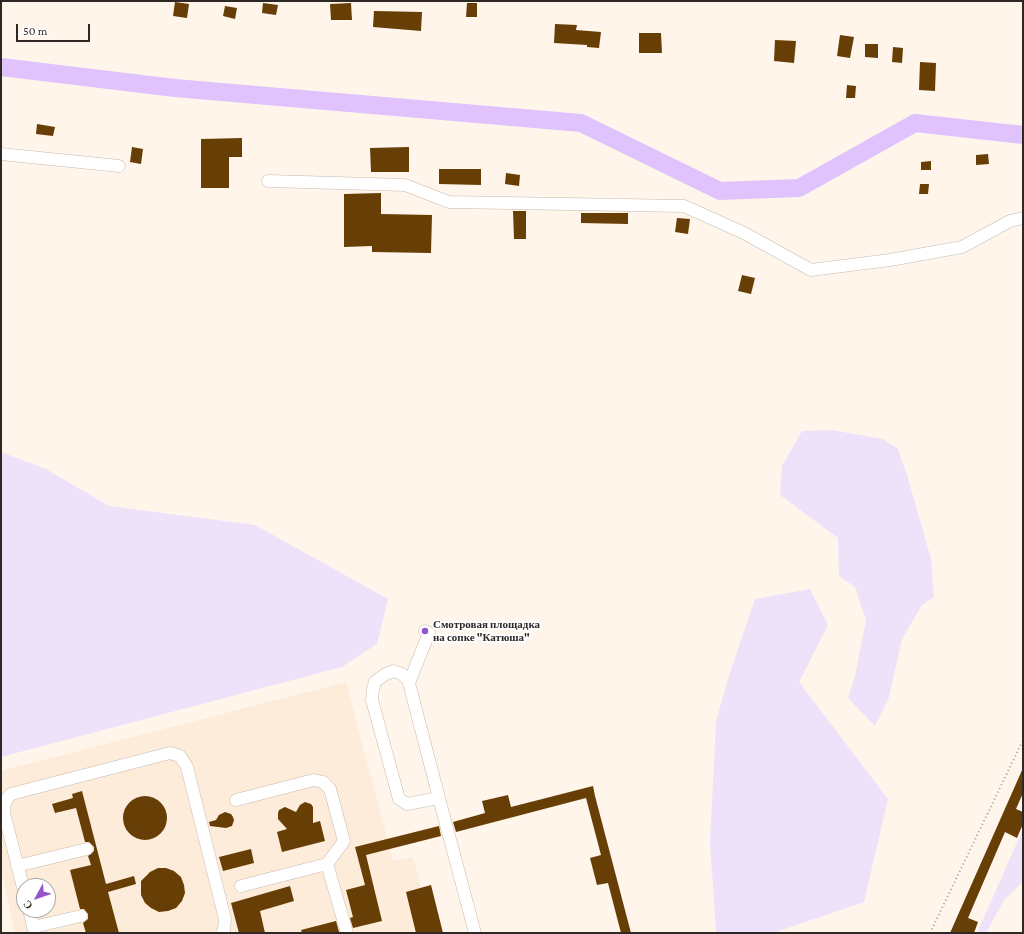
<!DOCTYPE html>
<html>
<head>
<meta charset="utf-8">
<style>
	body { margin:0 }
	#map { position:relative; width:1024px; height:934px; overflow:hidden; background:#fff5eb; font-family:"Crimson Pro",serif }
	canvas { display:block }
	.frame { position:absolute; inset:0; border:2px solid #2d2824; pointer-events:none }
	.north { position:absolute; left:16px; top:878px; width:40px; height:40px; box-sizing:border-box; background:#fff; border:1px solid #aba9a7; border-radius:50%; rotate:230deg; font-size:11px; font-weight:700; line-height:16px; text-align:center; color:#2d2824 }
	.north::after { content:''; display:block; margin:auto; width:14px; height:18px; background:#9554ca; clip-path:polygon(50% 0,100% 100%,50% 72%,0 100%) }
	.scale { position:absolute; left:16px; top:24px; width:74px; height:18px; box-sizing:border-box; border:2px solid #2d2824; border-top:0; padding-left:5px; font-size:12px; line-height:14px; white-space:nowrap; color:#2d2824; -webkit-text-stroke:3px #fff; paint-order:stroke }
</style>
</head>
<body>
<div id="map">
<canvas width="1024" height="934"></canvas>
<div class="frame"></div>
<div class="north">С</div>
<div class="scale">50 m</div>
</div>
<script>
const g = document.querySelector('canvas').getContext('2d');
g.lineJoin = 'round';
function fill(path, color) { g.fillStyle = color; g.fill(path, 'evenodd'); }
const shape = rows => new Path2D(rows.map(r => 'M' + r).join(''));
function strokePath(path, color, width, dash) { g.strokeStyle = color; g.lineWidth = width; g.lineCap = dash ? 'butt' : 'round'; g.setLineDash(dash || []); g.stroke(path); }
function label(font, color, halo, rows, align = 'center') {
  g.font = font + ' "Crimson Pro",serif'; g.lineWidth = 4; g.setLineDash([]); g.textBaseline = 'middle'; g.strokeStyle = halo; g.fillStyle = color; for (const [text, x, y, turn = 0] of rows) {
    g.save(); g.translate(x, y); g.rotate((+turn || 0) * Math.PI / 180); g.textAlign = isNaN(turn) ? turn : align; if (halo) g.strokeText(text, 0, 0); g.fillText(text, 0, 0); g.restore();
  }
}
fill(shape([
	[346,682,393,861,413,857,421,888,431,885,443,933,15,933,1,869,1,771],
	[24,886,48,886,48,910,24,910]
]), '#feecda');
fill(shape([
	[831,430,883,439,898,449,907,475,931,559,934,597,922,605,902,639,889,697,875,726,848,698,855,676,866,620,855,587,839,576,838,538,780,495,782,466,802,431],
	[1,452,46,469,109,506,255,525,388,599,377,644,342,667,1,757],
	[810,589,828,625,799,682,888,799,864,902,773,933,716,933,710,842,716,722,729,675,755,599],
	[1023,829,1023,882,1004,900,986,933,977,933]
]), '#eee2fb');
strokePath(shape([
	[1,67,175,88,581,123,720,191,799,188,915,123,1023,135]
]), '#e0c3fd', 18);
fill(shape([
	[175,2,189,4,187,18,173,16],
	[263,3,278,5,276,15,262,13],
	[351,3,352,20,331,20,330,4],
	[467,3,477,3,477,17,466,17],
	[225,6,237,8,235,19,223,16],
	[374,11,422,12,421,31,373,27],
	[555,24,577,25,576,30,601,32,599,48,587,47,587,45,554,43],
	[639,33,661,33,662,53,639,53],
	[840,35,854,37,850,58,837,56],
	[775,40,796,41,794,63,774,61],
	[865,44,878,44,878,58,865,57],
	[893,47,903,48,902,63,892,62],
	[920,62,936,63,935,91,919,90],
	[847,85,856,86,855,98,846,98],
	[37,124,55,127,53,136,36,134],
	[242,138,242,157,229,157,229,188,201,188,201,139],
	[132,147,143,149,141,164,130,162],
	[409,147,409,172,371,172,370,148],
	[988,154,989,164,976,165,976,155],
	[931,161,931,170,921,170,921,162],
	[439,169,481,169,481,185,439,184],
	[506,173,520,175,519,186,505,184],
	[920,184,929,184,928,194,919,194],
	[381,193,381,214,432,215,431,253,372,252,372,246,344,247,344,194],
	[513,211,526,211,526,239,514,239],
	[581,213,628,213,628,224,581,223],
	[677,218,690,219,688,234,675,232],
	[742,275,755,278,751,294,738,291],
	[1023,768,1023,793,1016,809,1023,812,1023,824,1017,838,1005,832,968,918,978,922,974,933,950,933],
	[593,786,595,796,631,933,621,933,608,883,597,885,590,858,601,855,586,798,456,832,453,822,485,813,482,801,508,795,511,807],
	[82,791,106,884,134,876,136,884,108,892,119,933,86,933,83,923,88,919,88,914,84,909,80,909,70,870,91,865,88,856,94,851,94,847,89,842,85,842,76,808,55,813,52,804,73,798,72,794],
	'123 818a22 22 0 1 1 44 0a22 22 0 1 1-44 0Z',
	[305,802,311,804,313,807,313,823,320,821,325,841,282,852,277,832,287,829,278,819,278,813,279,810,285,807,296,812,300,805],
	[225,812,231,814,233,817,234,820,232,826,226,828,210,826,209,822,216,820,219,815],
	[439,826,441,836,366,855,382,921,353,928,350,918,353,917,346,890,365,885,355,847],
	[251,849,254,863,223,871,219,857],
	[158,868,166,868,174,871,181,877,184,885,185,893,182,901,176,908,168,911,159,912,151,908,145,903,141,895,141,881,150,872],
	[431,885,443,933,416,933,406,892],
	[290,886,294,901,260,911,265,933,239,933,231,903],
	[336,921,339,932,334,933,302,933,301,930]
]), '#663e06');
const minor = shape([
	[1,154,119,166],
	[268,181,405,185,449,202,684,206,744,233,811,270,890,260,962,247,1010,221,1023,218],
	[409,683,429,633,425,631],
	[439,798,407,804,399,799,372,700,373,689,375,682,384,675,393,671,402,674,408,680,409,683,439,798,475,933],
	[236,800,314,780,323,782,330,789,344,841,327,864,347,933],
	[17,866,87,849],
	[241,886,327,864],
	[24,891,4,813,5,801,11,794,170,753,180,756,187,767,225,919,224,930,222,933],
	[29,910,35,933],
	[33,927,81,916]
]);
strokePath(minor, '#c6baae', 13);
strokePath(shape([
	[930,933,1023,740]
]), '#a49c95', 2, [1, 3]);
strokePath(minor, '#fff', 12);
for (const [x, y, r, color] of [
	[425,631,4,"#9554ca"]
]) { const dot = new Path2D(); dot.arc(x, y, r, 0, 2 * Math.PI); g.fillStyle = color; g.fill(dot); strokePath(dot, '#fff', 1.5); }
label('bold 11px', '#2d2824', '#fff', [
	["Смотровая площадка",433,625],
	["на сопке \"Катюша\"",433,638]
], 'left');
</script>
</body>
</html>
